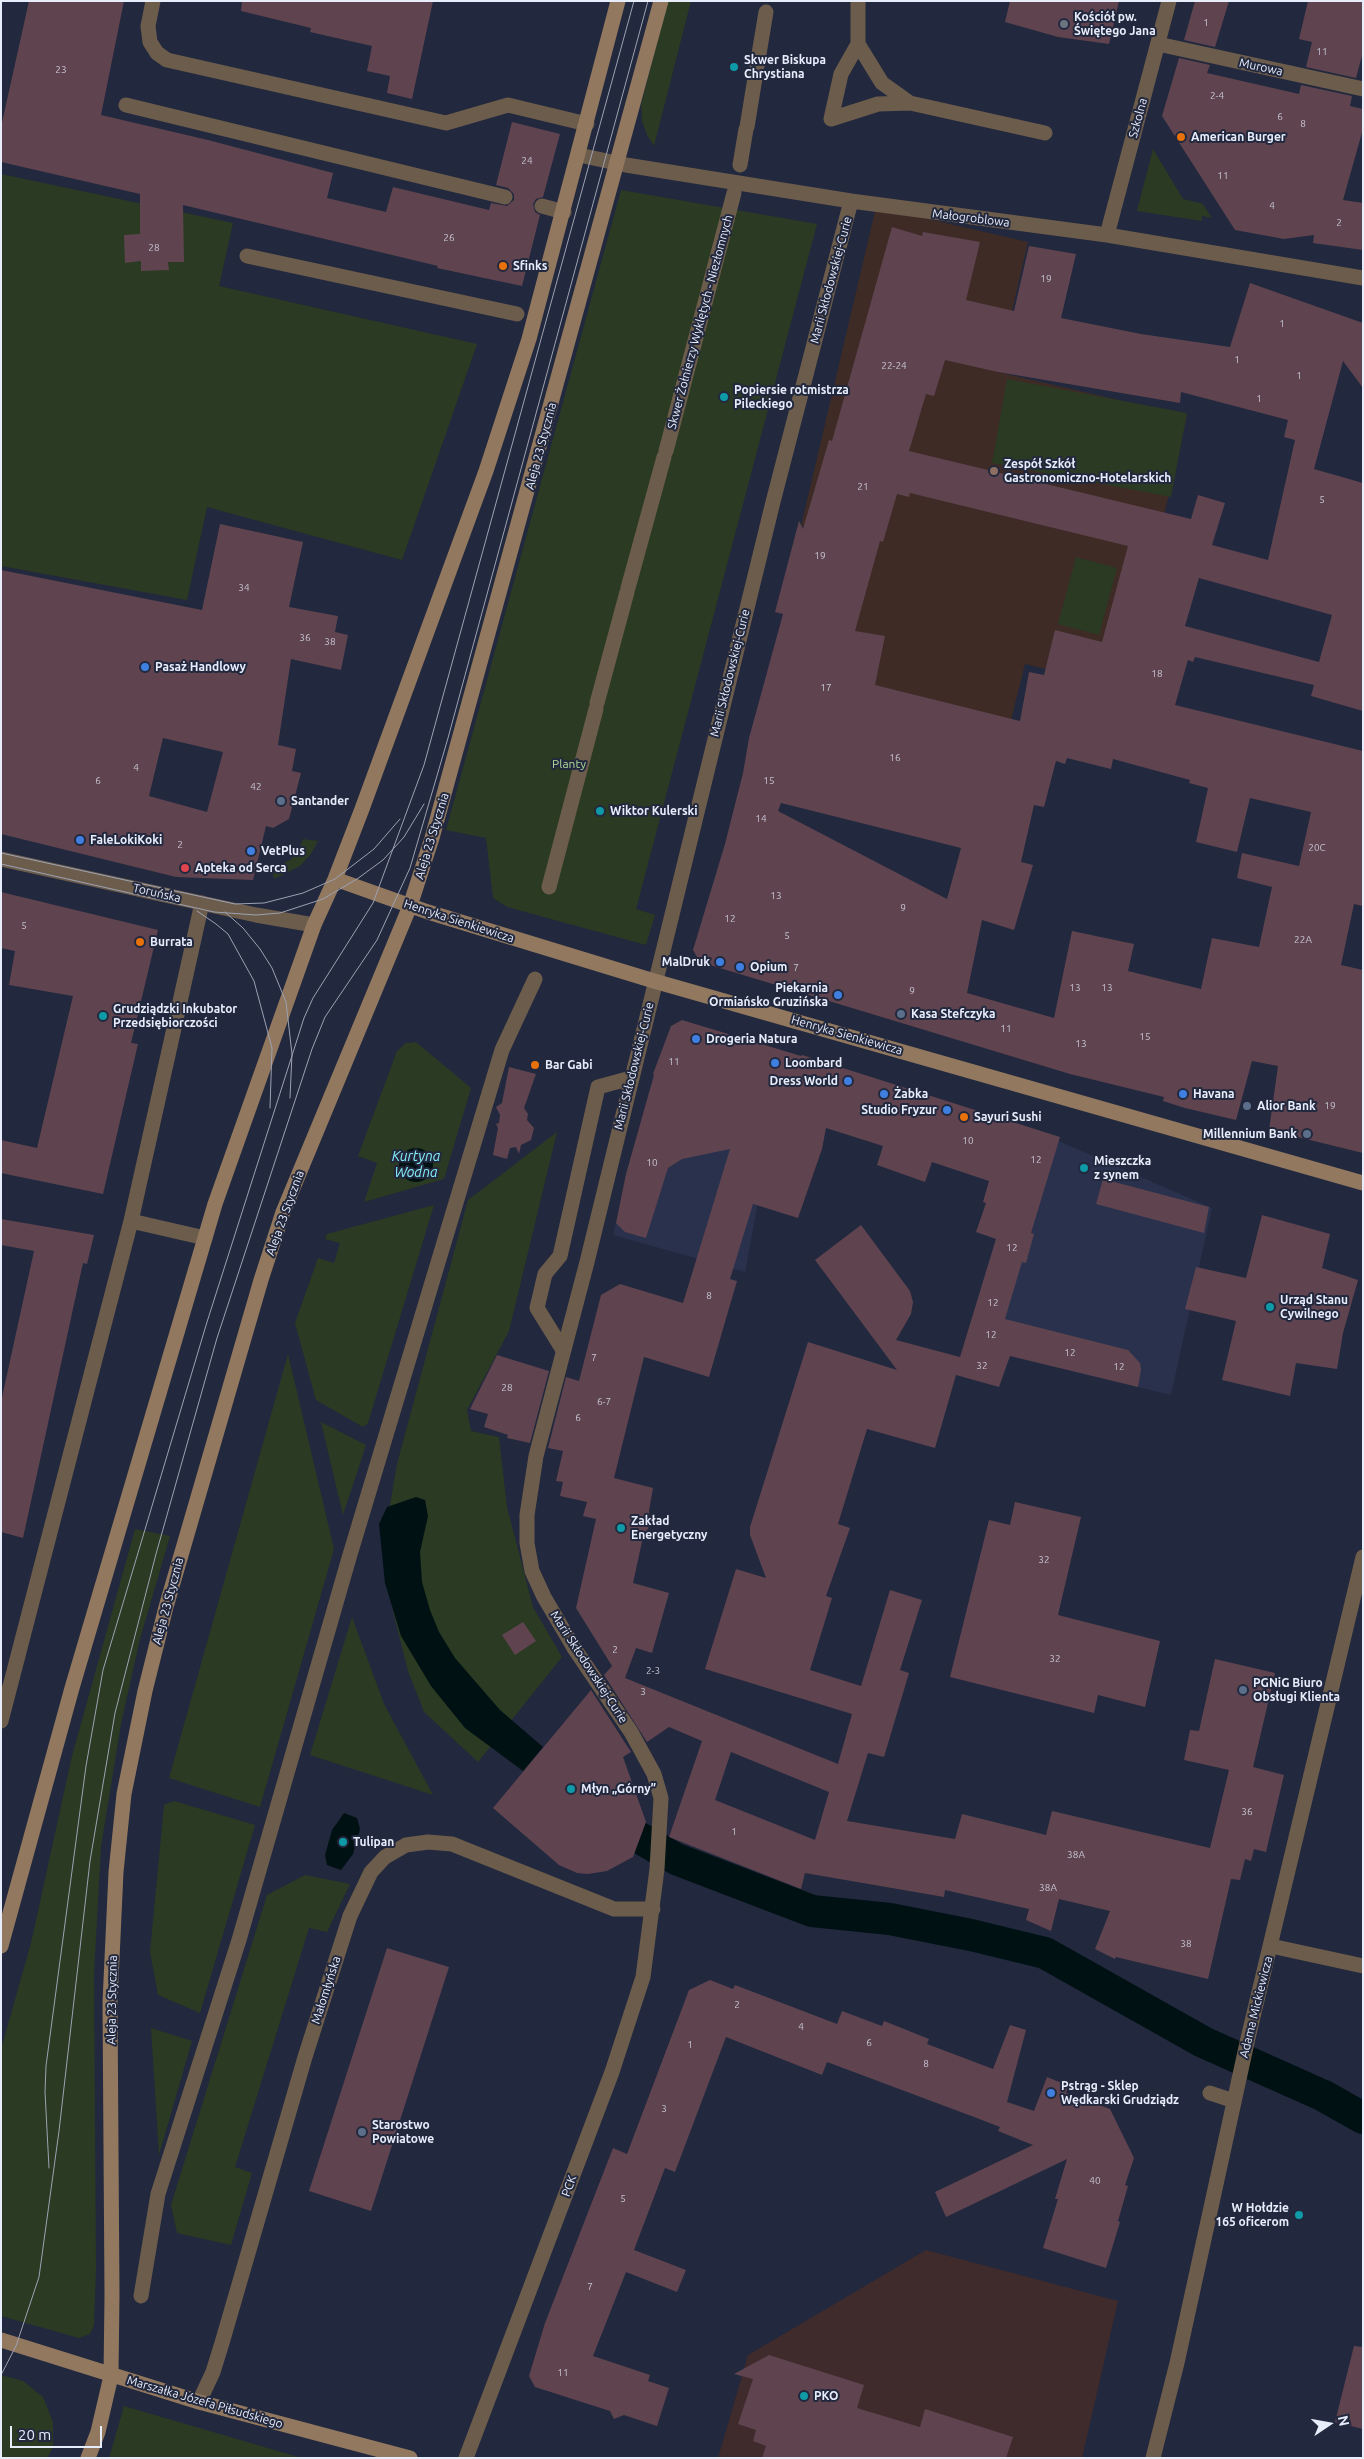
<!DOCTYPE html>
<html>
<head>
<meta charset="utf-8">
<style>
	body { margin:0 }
	#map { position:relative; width:1364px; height:2459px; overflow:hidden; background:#22283d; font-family:Ubuntu,sans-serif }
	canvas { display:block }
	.frame { position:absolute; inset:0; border:2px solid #e8edfc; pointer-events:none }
	.north { position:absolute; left:1304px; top:2399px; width:50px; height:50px; -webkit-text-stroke:4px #22283d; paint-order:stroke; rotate:78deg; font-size:14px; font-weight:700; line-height:20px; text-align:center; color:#e8edfc }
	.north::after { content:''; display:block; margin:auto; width:18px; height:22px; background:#e8edfc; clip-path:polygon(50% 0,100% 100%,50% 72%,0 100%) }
	.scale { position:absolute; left:10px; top:2426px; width:92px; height:22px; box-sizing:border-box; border:2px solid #e8edfc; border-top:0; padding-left:6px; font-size:15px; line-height:18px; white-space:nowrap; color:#e8edfc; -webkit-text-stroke:4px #22283d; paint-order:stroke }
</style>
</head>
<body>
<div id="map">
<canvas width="1364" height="2459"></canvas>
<div class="frame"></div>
<div class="north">N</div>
<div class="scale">20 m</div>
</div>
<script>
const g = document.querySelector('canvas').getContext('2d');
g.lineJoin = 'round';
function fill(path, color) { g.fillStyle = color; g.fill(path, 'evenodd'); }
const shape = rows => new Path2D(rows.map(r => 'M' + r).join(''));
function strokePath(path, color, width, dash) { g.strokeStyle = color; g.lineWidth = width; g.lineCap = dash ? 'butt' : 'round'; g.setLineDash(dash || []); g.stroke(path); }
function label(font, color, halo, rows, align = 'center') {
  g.font = font + ' Ubuntu,sans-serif'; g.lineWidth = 4; g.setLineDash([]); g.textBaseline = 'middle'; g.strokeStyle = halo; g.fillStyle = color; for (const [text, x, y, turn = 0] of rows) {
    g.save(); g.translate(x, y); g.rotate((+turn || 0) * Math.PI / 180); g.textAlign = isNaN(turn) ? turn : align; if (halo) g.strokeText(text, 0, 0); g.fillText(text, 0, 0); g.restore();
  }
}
fill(shape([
	[926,2250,1118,2301,1082,2458,718,2458,748,2355]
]), '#3f2b2c');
fill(shape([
	[649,1092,771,1132,745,1272,613,1235],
	[1029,1128,1212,1208,1171,1395,964,1345]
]), '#29314c');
fill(shape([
	[876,207,1028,242,998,372,1187,416,1124,688,1025,664,1011,720,824,676,856,539,801,526]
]), '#3e2b26');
fill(shape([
	[668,1,691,1,654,146,647,135,642,121,641,105],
	[1153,149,1183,199,1203,204,1212,218,1202,216,1202,221,1137,211],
	[1,174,233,223,219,286,477,344,402,560,207,507,187,600,1,566],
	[621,190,817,224,636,909,655,915,646,945,507,907,493,898,486,838,446,830],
	[1007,379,1187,413,1171,497,992,463],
	[1076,557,1117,568,1099,635,1058,624],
	[303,839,318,841,311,854,300,866,274,879,273,873,277,866,290,860,298,852],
	[416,1042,471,1088,444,1179,364,1202,377,1163,358,1156,397,1051,406,1043],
	[557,1132,509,1331,467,1410,471,1431,499,1437,507,1507,533,1607,562,1657,478,1762,424,1712,408,1671,393,1611,384,1541,397,1464,468,1200],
	[434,1205,368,1423,363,1427,316,1400,295,1323,318,1258,334,1263,340,1243,325,1239,327,1234],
	[288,1354,334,1549,260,1807,169,1778],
	[321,1422,366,1445,343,1515],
	[135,1529,170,1536,140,1639,121,1724,101,1847,94,1974,96,2268,94,2325,90,2334,79,2338,1,2316,1,2049,31,1943,72,1756],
	[352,1617,384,1704,433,1795,310,1755],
	[174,1801,255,1825,200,2013,158,1995,150,1952,164,1805],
	[305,1875,350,1884,327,1932,309,1928,235,2167,252,2173,231,2245,177,2233,171,2205,267,1895],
	[151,2028,192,2041,159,2155],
	[1,2375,23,2381,43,2397,53,2422,53,2447,47,2458,1,2458],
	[124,2406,302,2458,109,2458]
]), '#2b3a22');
fill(shape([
	'399 1165a17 17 0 1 1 34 0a17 17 0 1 1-34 0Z',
	[416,1497,425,1500,428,1516,420,1552,422,1582,430,1610,439,1632,455,1658,500,1710,543,1747,523,1771,465,1728,431,1686,401,1636,385,1583,379,1524,387,1507],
	[344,1813,357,1818,360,1829,353,1854,341,1870,327,1865,325,1855,332,1830]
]), '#001113');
strokePath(shape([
	[640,1838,676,1859,812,1911,890,1919,971,1935,1045,1953,1203,2042,1324,2096,1363,2118]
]), '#001113', 32);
fill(shape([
	[29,1,124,1,101,115,208,140,333,173,327,198,386,212,393,187,489,210,491,203,507,206,514,200,514,194,508,188,496,185,512,122,560,134,543,197,536,199,533,204,535,212,540,215,522,286,437,268,438,266,183,205,184,262,168,262,169,270,141,271,141,261,125,263,124,235,140,234,140,194,1,162,1,127],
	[242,1,433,1,412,99,387,93,390,76,367,71,372,46,310,32,311,28,241,11],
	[1010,1,1119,1,1109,44,1058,37,1005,22],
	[1195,1,1229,1,1215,47,1184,40],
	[1308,1,1363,1,1363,52,1356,78,1306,67,1312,42,1299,39],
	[1179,58,1210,65,1207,73,1299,94,1301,85,1352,96,1350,106,1363,109,1363,129,1343,200,1363,203,1363,250,1313,243,1314,235,1284,239,1235,230,1162,116],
	[892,227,922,236,923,232,980,242,966,300,1014,311,1029,246,1076,254,1061,318,1141,334,1230,347,1250,283,1363,323,1363,388,1343,361,1314,469,1363,483,1363,711,1311,696,1314,685,1195,657,1193,662,1188,660,1175,705,1363,751,1363,906,1354,904,1341,965,1363,970,1363,1153,1269,1130,1278,1066,1252,1061,1236,1120,1185,1108,1163,1101,1164,1097,1070,1074,700,962,693,950,725,844,743,773,749,738,783,614,775,612,799,521,803,529,829,440,832,441],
	[945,360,998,372,1180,403,1181,392,1288,420,1284,437,1295,440,1268,560,1212,545,1225,503,1198,495,1191,519,909,451,926,394,934,396],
	[910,493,1128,546,1102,642,1055,630,1044,675,1029,672,1020,721,875,685,885,636,855,631,880,541,883,542,897,494,909,497],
	[1199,578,1332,615,1319,662,1185,626],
	[1067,758,1111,769,1113,759,1190,780,1189,783,1208,788,1196,842,1237,852,1250,798,1311,812,1299,866,1242,853,1237,878,1272,887,1259,947,1212,938,1201,989,1128,971,1134,944,1072,931,1054,1018,967,993,982,920,1014,930,1033,865,1021,862,1034,805,1044,807,1056,761,1065,764],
	[781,803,961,848,947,899,778,811],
	[220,524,303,542,289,607,338,616,335,632,348,635,341,670,291,659,278,745,296,749,292,771,301,773,289,819,273,828,266,826,253,880,176,877,1,834,1,570,202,610],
	[163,738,223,752,207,812,149,796],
	[1,892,158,930,131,1043,138,1044,103,1194,1,1173,1,1140,37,1148,73,996,9,985,15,951,1,948],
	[682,1020,801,1056,802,1055,1060,1137,1031,1233,1034,1234,1026,1263,1022,1262,1005,1319,1128,1350,1140,1363,1141,1370,1138,1387,1010,1356,999,1387,956,1375,935,1448,867,1429,838,1524,850,1528,826,1596,832,1598,810,1670,861,1686,890,1590,922,1600,900,1670,909,1673,884,1757,868,1753,847,1821,955,1839,962,1814,1046,1835,1052,1811,1210,1848,1229,1770,1184,1760,1190,1730,1199,1731,1215,1659,1275,1673,1253,1767,1284,1775,1266,1852,1254,1849,1251,1861,1245,1859,1240,1880,1231,1879,1208,1979,1116,1957,1115,1959,1095,1949,1110,1911,1059,1899,1051,1931,1026,1920,1029,1909,945,1890,944,1897,805,1873,801,1889,669,1837,702,1741,669,1727,647,1742,604,1675,612,1666,576,1608,596,1519,583,1516,587,1502,560,1496,563,1482,556,1481,563,1451,548,1448,566,1377,579,1381,601,1295,620,1284,683,1303,730,1149,682,1159,668,1168,646,1238,625,1232,616,1223,626,1174,654,1075,653,1074,671,1026],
	[826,1128,883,1146,877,1165,925,1182,932,1162,989,1181,983,1202,986,1203,976,1232,996,1239,960,1357,896,1340,911,1314,913,1302,910,1291,861,1225,815,1260,897,1370,808,1342,750,1527,750,1535,766,1578,736,1569,705,1669,852,1714,838,1764,625,1678,636,1648,652,1653,669,1593,633,1583,643,1537,650,1525,649,1511,653,1488,614,1478,644,1357,709,1377,737,1281,730,1279,753,1204,798,1218,822,1149],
	[731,1752,829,1792,815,1840,715,1800],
	[509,1067,536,1074,524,1108,528,1114,527,1120,534,1128,531,1140,521,1145,519,1154,516,1147,510,1148,507,1159,493,1155,498,1128,496,1124,499,1123,500,1115,496,1107,502,1103],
	[1103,1179,1209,1207,1204,1233,1096,1204],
	[1262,1215,1330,1234,1322,1268,1358,1280,1343,1333,1337,1369,1296,1363,1290,1396,1222,1380,1236,1321,1185,1309,1196,1267,1246,1278],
	[1,1219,94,1235,87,1264,83,1263,23,1538,1,1532,1,1402,34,1251,1,1245],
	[497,1355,549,1371,530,1443,507,1438,508,1435,484,1427,488,1414,470,1409],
	[1015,1502,1081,1517,1058,1615,1160,1641,1145,1707,1098,1695,1094,1713,950,1677,989,1520,1010,1525],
	[523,1622,536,1641,515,1655,502,1635],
	[591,1690,631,1752,623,1757,646,1822,633,1857,607,1871,588,1874,577,1873,559,1865,493,1808],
	[387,1948,449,1967,371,2211,309,2191],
	[710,1980,733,1989,735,1985,837,2024,842,2011,882,2026,884,2021,929,2039,927,2044,993,2069,1010,2025,1026,2030,1007,2102,1034,2111,1047,2077,1069,2086,1066,2093,1110,2109,1134,2158,1125,2185,1128,2186,1118,2221,1120,2222,1106,2268,1043,2248,1058,2199,1055,2199,1067,2159,946,2217,935,2192,1033,2145,998,2131,1000,2127,974,2117,827,2062,822,2075,726,2037,675,2172,665,2168,634,2250,686,2270,677,2292,626,2272,593,2356,650,2375,648,2381,669,2388,657,2426,624,2415,614,2419,610,2411,535,2387,529,2376,545,2323,613,2148,627,2154,689,1990],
	[1354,2346,1363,2347,1363,2429,1335,2422],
	[769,2355,864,2385,857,2408,920,2427,925,2409,1013,2437,1006,2458,762,2458,766,2446,753,2441,756,2430,738,2424,753,2379,734,2374]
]), '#5f4450');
strokePath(shape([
	[153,1,148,26,150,42,157,53,167,60,446,123,508,105,587,124],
	[126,105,505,197],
	[542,206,564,212],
	[247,256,517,314],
	[131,1221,205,1238],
	[563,1350,537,1308,545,1274,560,1256,598,1087,631,1078],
	[1,1721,131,1221,202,903],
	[1271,1946,1363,1966]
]), '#6c5c4c', 15);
strokePath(shape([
	[858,1,858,44,882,83,910,103,1045,133],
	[858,44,841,74,831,119,878,104,910,103],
	[1158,44,1363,89],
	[757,66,766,12],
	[747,127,755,78],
	[579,155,626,165,851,201,1107,235,1363,278],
	[740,165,746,129],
	[1107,235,1169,1],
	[666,451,734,193],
	[628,588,664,457],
	[597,703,627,592],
	[1,859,256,915,314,925],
	[549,887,596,709],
	[1210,2093,1234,2101],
	[141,2296,158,2194,239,1940,349,1558,502,1050,535,979],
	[199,2402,213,2372,222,2343,305,2057,350,1916,371,1872,385,1857,406,1845,428,1842,452,1844,614,1909,653,1909],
	[466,2458,612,2072,643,1977,657,1869,661,1798,654,1774,631,1732,574,1648,544,1597,532,1571,527,1543,527,1515,536,1456,587,1262,773,502,851,201],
	[1153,2458,1177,2363,1248,2038,1363,1557]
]), '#6c5c4c', 15);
strokePath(shape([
	[335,879,428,912,654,981,1363,1183],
	[1,1946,72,1688,215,1204,314,925,335,879,362,809,486,471,529,339,618,1],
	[1,2340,199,2402,410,2458],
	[88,2458,98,2432,111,2376,112,2295,110,2002,116,1872,124,1794,145,1691,166,1607,261,1280,283,1212,410,906,432,838,661,1]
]), '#91785f', 15);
strokePath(shape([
	[1,853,235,904,264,903,303,893,335,879,374,849,400,819],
	[1,864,214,912,256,915,280,913,323,899,357,879,383,860,404,837,424,804],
	[197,911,216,924,228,934,254,981,272,1048,270,1108],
	[225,912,243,928,260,949,272,968,286,1002,292,1054,290,1098],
	[49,2168,45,2092,46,2066,86,1766,103,1670,207,1322,304,1018,313,998,373,903,424,765,634,1],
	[1,2375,16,2346,39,2277,59,2131,90,1861,115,1713,156,1554,217,1338,312,1049,325,1017,377,940,410,868,448,738,648,1]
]), '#9da2b3', 1);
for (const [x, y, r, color] of [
	[1064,24,5,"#6b7280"],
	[734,67,5,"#0f9aa8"],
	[1181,137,5,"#e8710a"],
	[503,266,5,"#e8710a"],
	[724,397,5,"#0f9aa8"],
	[994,471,5,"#8d6e63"],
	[145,667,5,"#3f7fe0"],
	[281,801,5,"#5c6f8a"],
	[600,811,5,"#0f9aa8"],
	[80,840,5,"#3f7fe0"],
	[251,851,5,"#3f7fe0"],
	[185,868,5,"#e0444e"],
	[140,942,5,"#e8710a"],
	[720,962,5,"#3f7fe0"],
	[740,967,5,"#3f7fe0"],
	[838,995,5,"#3f7fe0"],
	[901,1014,5,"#5c6f8a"],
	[103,1016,5,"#0f9aa8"],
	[696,1039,5,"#3f7fe0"],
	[775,1063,5,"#3f7fe0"],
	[535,1065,5,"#e8710a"],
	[848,1081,5,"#3f7fe0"],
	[884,1094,5,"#3f7fe0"],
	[1183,1094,5,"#3f7fe0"],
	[1247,1106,5,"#5c6f8a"],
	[947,1110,5,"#3f7fe0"],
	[964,1117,5,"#e8710a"],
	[1307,1134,5,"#5c6f8a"],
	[1084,1168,5,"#0f9aa8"],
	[1270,1307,5,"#0f9aa8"],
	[621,1528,5,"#0f9aa8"],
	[1243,1690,5,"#5c6f8a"],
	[571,1789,5,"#0f9aa8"],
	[343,1842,5,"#0f9aa8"],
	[1051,2093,5,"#3f7fe0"],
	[362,2132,5,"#5c6f8a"],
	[1299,2215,5,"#0f9aa8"],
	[804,2396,5,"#0f9aa8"]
]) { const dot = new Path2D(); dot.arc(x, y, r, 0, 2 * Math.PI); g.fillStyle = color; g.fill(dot); strokePath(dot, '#22283d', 2); }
label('10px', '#c6c3d1', null, [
	["1",1206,23],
	["11",1322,52],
	["23",61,70],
	["2-4",1217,96],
	["6",1280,117],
	["8",1303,124],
	["24",527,161],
	["11",1223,176],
	["4",1272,206],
	["2",1339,223],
	["26",449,238],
	["28",154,248],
	["19",1046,279],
	["1",1282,324],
	["1",1237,360],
	["22-24",894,366],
	["1",1299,376],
	["1",1259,399],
	["21",863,487],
	["5",1322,500],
	["19",820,556],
	["34",244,588],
	["36",305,638],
	["38",330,642],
	["18",1157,674],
	["17",826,688],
	["16",895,758],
	["4",136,768],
	["6",98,781],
	["15",769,781],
	["42",256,787],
	["14",761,819],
	["2",180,845],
	["20C",1317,848],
	["13",776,896],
	["9",903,908],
	["12",730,919],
	["5",24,926],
	["5",787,936],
	["22A",1303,940],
	["7",796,968],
	["13",1075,988],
	["13",1107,988],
	["9",912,991],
	["11",1006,1029],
	["15",1145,1037],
	["13",1081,1044],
	["11",674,1062],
	["19",1330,1106],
	["10",968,1141],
	["12",1036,1160],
	["10",652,1163],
	["12",1012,1248],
	["8",709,1296],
	["12",993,1303],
	["12",991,1335],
	["12",1070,1353],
	["7",594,1358],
	["32",982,1366],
	["12",1119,1367],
	["28",507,1388],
	["6-7",604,1402],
	["6",578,1418],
	["32",1044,1560],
	["2",615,1650],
	["32",1055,1659],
	["2-3",653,1671],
	["3",643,1692],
	["36",1247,1812],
	["1",734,1832],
	["38A",1076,1855],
	["38A",1048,1888],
	["38",1186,1944],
	["2",737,2005],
	["4",801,2027],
	["6",869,2043],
	["1",690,2045],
	["8",926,2064],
	["3",664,2109],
	["40",1095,2181],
	["5",623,2199],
	["7",590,2287],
	["11",563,2373]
]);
label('bold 12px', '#e8edfc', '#22283d', [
	["Kościół pw.",1074,17],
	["Świętego Jana",1074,31],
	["Skwer Biskupa",744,60],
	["Chrystiana",744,74],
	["American Burger",1191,137],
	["Sfinks",513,266],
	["Popiersie rotmistrza",734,390],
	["Pileckiego",734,404],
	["Zespół Szkół",1004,464],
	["Gastronomiczno-Hotelarskich",1004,478],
	["Pasaż Handlowy",155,667],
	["Santander",291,801],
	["Wiktor Kulerski",610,811],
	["FaleLokiKoki",90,840],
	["VetPlus",261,851],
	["Apteka od Serca",195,868],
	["Burrata",150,942],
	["MalDruk",710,962,"right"],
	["Opium",750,967],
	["Piekarnia",828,988,"right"],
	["Ormiańsko Gruzińska",828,1002,"right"],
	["Grudziądzki Inkubator",113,1009],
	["Przedsiębiorczości",113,1023],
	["Kasa Stefczyka",911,1014],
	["Drogeria Natura",706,1039],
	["Loombard",785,1063],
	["Bar Gabi",545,1065],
	["Dress World",838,1081,"right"],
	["Żabka",894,1094],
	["Havana",1193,1094],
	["Alior Bank",1257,1106],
	["Studio Fryzur",937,1110,"right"],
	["Sayuri Sushi",974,1117],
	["Millennium Bank",1297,1134,"right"],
	["Mieszczka",1094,1161],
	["z synem",1094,1175],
	["Urząd Stanu",1280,1300],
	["Cywilnego",1280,1314],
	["Zakład",631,1521],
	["Energetyczny",631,1535],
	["PGNiG Biuro",1253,1683],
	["Obsługi Klienta",1253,1697],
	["Młyn „Górny”",581,1789],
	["Tulipan",353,1842],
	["Pstrąg - Sklep",1061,2086],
	["Wędkarski Grudziądz",1061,2100],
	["Starostwo",372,2125],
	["Powiatowe",372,2139],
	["W Hołdzie",1289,2208,"right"],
	["165 oficerom",1289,2222,"right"],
	["PKO",814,2396]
], 'left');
label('12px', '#e8edfc', '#22283d', [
	["Murowa",1261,67,12],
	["Szkolna",1138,118,-75],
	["Małogroblowa",971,218,7],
	["Marii Skłodowskiej-Curie",831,280,-75],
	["Skwer Żołnierzy Wyklętych - Niezłomnych",700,322,-75],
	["Aleja 23 Stycznia",541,446,-75],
	["Marii Skłodowskiej-Curie",730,673,-76],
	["Aleja 23 Stycznia",432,836,-73],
	["Toruńska",157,893,13],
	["Henryka Sienkiewicza",459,921,18],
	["Henryka Sienkiewicza",847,1035,16],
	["Marii Skłodowskiej-Curie",634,1066,-76],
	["Aleja 23 Stycznia",285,1213,-70],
	["Aleja 23 Stycznia",168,1601,-75],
	["Marii Skłodowskiej-Curie",589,1667,57],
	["Małomłyńska",326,1990,-72],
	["Aleja 23 Stycznia",112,2000,-89],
	["Adama Mickiewicza",1256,2007,-76],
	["PCK",569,2186,-70],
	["Marszałka Józefa Piłsudskiego",205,2402,16]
]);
label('12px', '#b2dd9a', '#22283d', [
	["Planty",569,764]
]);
label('italic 14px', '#85f0fb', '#22283d', [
	["Kurtyna",416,1156],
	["Wodna",416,1172]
]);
</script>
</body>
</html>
